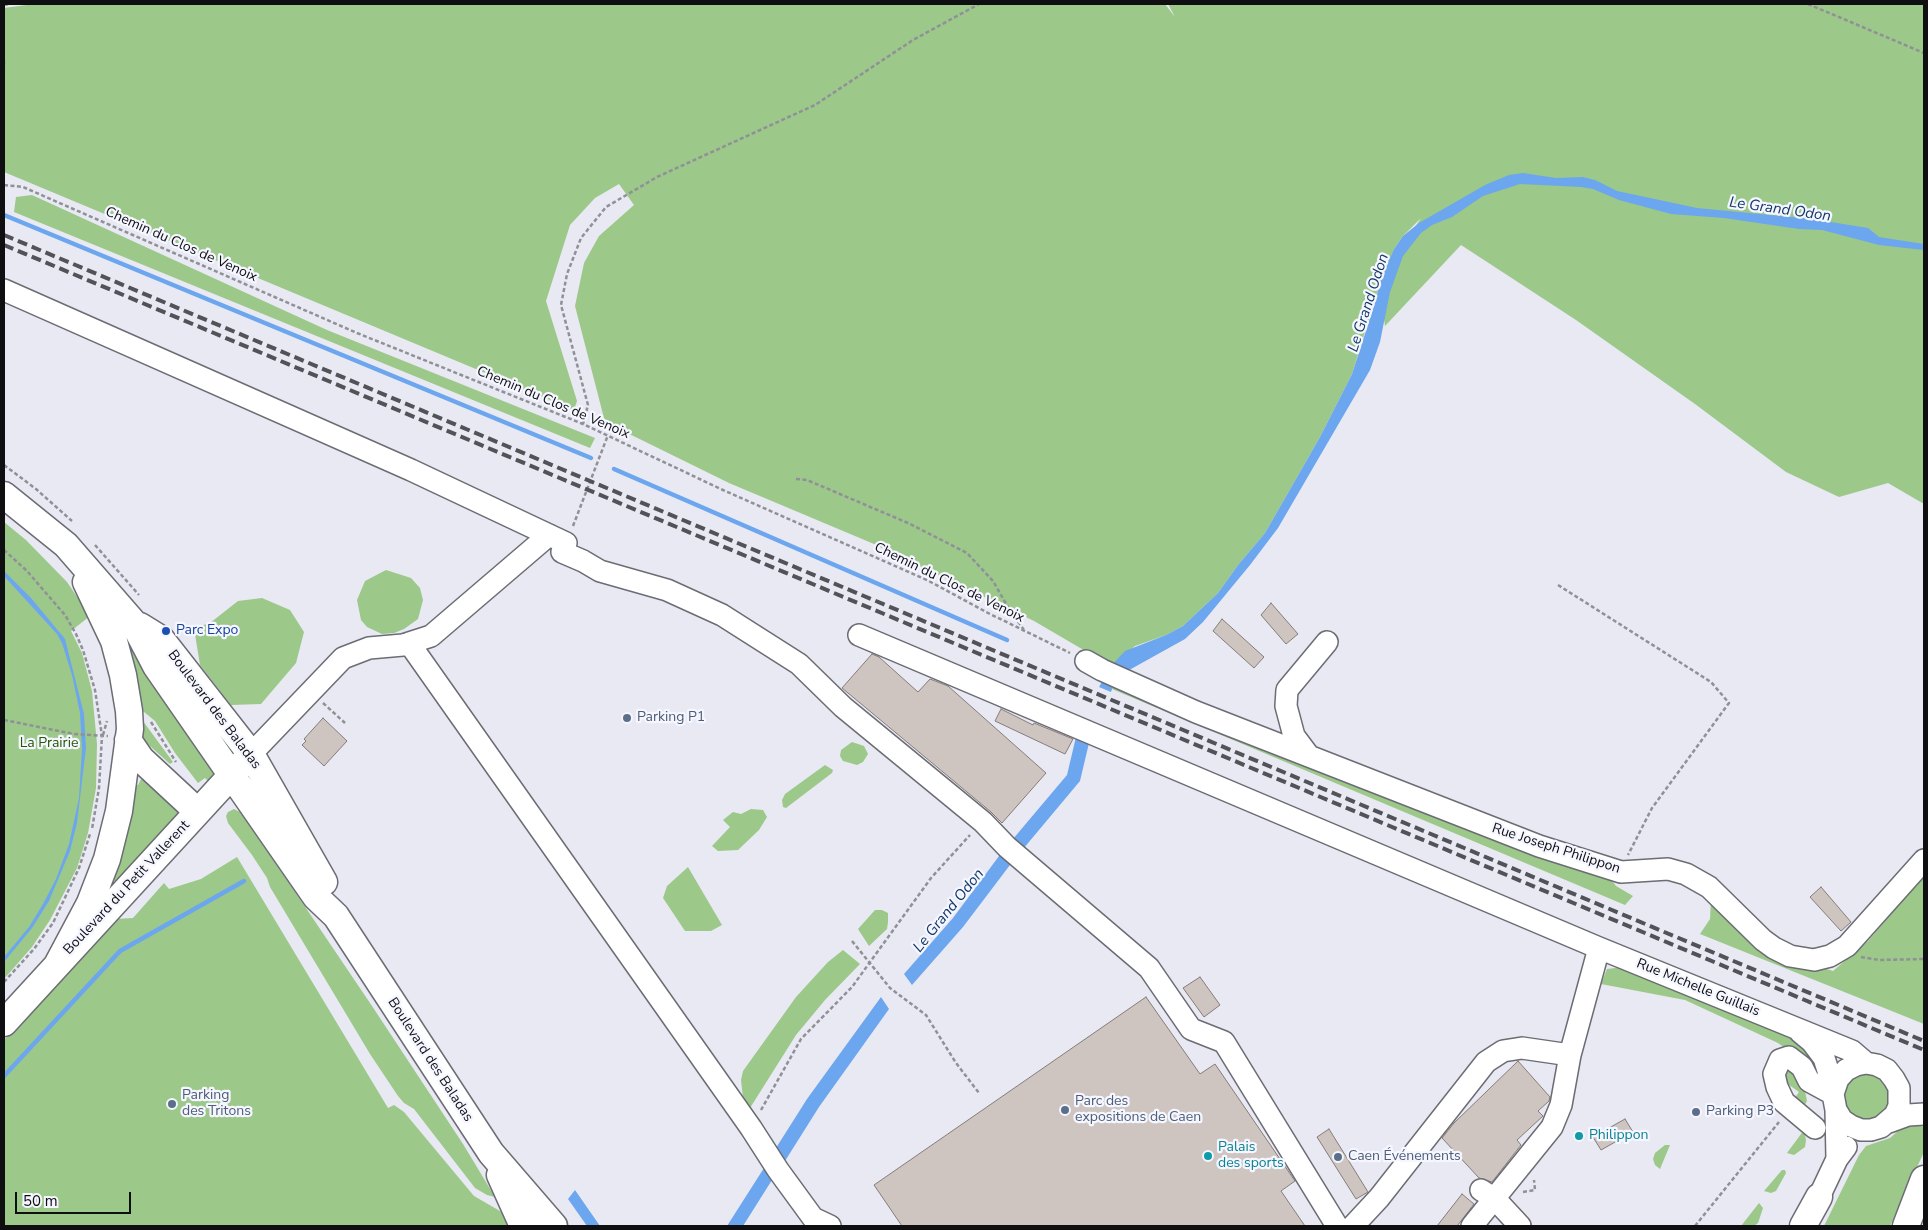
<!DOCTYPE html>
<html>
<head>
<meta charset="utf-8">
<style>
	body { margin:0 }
	#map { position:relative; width:1928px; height:1230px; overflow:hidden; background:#e8e9f2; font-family:"Nunito Sans",sans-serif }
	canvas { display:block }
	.frame { position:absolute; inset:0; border:5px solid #0f0f12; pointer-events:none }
	.scale { position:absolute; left:15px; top:1192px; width:116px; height:22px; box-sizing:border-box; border:2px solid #0f0f12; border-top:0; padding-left:6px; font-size:15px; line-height:18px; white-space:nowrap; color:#0f0f12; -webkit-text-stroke:4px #f5f6ff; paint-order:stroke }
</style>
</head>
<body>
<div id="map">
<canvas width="1928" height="1230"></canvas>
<div class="frame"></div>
<div class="scale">50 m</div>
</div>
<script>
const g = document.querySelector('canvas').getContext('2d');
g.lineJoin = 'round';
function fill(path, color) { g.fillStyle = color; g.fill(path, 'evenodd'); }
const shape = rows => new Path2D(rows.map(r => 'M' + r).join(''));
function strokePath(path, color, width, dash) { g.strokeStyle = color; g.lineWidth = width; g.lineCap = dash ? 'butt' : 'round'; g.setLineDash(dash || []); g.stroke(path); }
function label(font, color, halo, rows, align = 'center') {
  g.font = font + ' "Nunito Sans",sans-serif'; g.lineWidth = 4.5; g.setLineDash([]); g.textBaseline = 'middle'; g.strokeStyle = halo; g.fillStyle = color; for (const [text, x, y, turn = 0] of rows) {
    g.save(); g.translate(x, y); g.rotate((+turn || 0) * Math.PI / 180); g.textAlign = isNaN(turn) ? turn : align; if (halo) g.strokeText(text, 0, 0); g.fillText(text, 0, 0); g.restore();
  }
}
fill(shape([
	[34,4,1165,4,1175,17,1168,4,1924,4,1924,504,1888,483,1839,497,1786,472,1695,404,1576,320,1461,245,1385,326,1379,286,1352,374,1320,437,1265,533,1238,565,1218,593,1183,626,1166,635,1135,646,1111,666,1034,621,874,544,729,483,605,422,575,306,584,263,599,236,634,205,619,184,595,198,570,225,546,301,577,401,574,410,4,172,4,8],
	[1421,218,1387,269,1386,269,1394,249,1403,236],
	[32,195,327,330,595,438,590,448,14,212,16,197],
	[4,522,26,540,67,582,90,616,71,631,82,653,92,691,97,744,96,788,88,833,77,868,50,920,32,947,4,979],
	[386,570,411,578,420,588,423,600,418,619,404,629,394,633,382,634,367,627,361,620,357,600,365,581],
	[262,598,290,610,304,632,296,663,261,704,231,705,200,665,194,628,210,623,238,601],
	[115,622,132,642,219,771,212,785,205,778,198,783,175,753,155,721,138,707],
	[1115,680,1608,875,1616,886,1633,896,1625,905,1112,689],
	[140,717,173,762,170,764,141,738],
	[852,742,864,746,868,754,863,762,857,765,843,761,840,756,841,750],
	[825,765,833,770,832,773,786,808,783,807,782,800,785,794],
	[141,779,145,779,182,809,118,884,113,880,126,837,135,785,138,785],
	[234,809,240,812,287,880,372,1006,463,1144,495,1197,487,1195,475,1188,414,1109,404,1103,398,1096,370,1054,270,887,267,878,252,855,228,823,226,816,228,812],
	[751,809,763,810,767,817,759,830,738,850,718,851,712,846,730,827,723,820,733,812,741,814],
	[237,857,388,1108,394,1105,404,1112,474,1196,500,1211,512,1226,481,1226,480,1225,477,1226,4,1226,4,1040,115,919,133,918,164,883,169,889,201,879],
	[688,867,722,925,711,931,685,931,663,898,667,886],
	[1924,875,1924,1024,1700,934,1710,919,1711,900,1823,968,1833,971,1868,941],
	[875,910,882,910,888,913,888,922,887,929,869,946,858,929],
	[843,950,860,964,825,1000,796,1035,750,1108,743,1098,741,1080,743,1071,796,997,828,962],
	[1624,967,1792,1038,1814,1053,1823,1084,1804,1062,1778,1043,1685,1000,1601,984,1607,969],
	[1792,1066,1804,1086,1807,1101,1803,1108,1792,1102,1799,1092,1782,1080],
	[1869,1068,1890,1083,1890,1110,1868,1123,1844,1112,1840,1086],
	[1912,1123,1924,1127,1924,1152,1890,1226,1824,1226,1859,1155,1866,1146,1890,1138,1899,1130],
	[1804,1130,1806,1140,1805,1147,1794,1155,1787,1153],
	[1665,1145,1670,1145,1660,1169,1655,1165,1653,1159,1655,1153],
	[1782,1170,1785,1170,1786,1173,1776,1191,1771,1193,1764,1191],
	[1759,1203,1763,1208,1758,1223,1754,1226,1741,1226]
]), '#9cc88a');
fill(shape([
	[1523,173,1556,178,1583,177,1595,180,1617,191,1697,208,1812,219,1868,228,1879,237,1885,238,1924,244,1924,250,1879,245,1822,230,1799,229,1724,218,1671,214,1619,200,1593,189,1581,187,1520,184,1483,196,1452,217,1432,225,1421,233,1403,256,1390,292,1380,342,1370,370,1278,528,1250,565,1203,622,1185,639,1122,674,1115,680,1111,692,1099,687,1111,666,1125,651,1166,635,1183,626,1218,593,1238,565,1265,533,1320,437,1352,374,1375,303,1380,281,1394,249,1403,236,1419,223,1485,185,1509,175],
	[4,571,31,598,65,639,84,714,86,748,77,823,70,851,49,901,32,928,4,962,4,957,29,927,43,904,56,879,69,844,79,798,82,749,80,713,72,675,62,643,57,634,4,576],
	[1076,737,1089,743,1080,781,1013,861,963,927,912,985,904,974,953,918,1002,852,1067,775],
	[881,997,889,1009,819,1107,785,1161,776,1148,807,1099],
	[764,1168,772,1180,743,1226,727,1226],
	[575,1190,600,1226,587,1226,568,1199]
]), '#6ca6ef');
strokePath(shape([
	[4,215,591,458],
	[614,469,1007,640],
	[4,1076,120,951,244,881]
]), '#6ca6ef', 4.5);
const building = shape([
	[1271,603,1298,634,1286,644,1261,615,1271,603],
	[1222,619,1264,657,1254,668,1213,631,1222,619],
	[872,654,879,657,918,692,930,679,948,686,1046,773,1002,823,991,812,842,688,872,654],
	[1001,709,1033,725,1034,723,1073,739,1065,754,995,721,1001,709],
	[323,718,347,741,324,766,302,745,306,741,304,739,323,718],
	[1821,887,1851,922,1841,931,1810,897,1821,887],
	[1200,977,1220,1005,1204,1017,1183,988,1200,977],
	[1146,997,1200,1074,1215,1064,1295,1181,1281,1191,1305,1226,902,1226,874,1185,1146,997],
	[1518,1061,1550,1097,1549,1101,1538,1111,1543,1116,1517,1140,1521,1145,1492,1182,1479,1178,1442,1138,1454,1123,1518,1061],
	[1625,1119,1633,1132,1601,1150,1593,1137,1625,1119],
	[1329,1129,1368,1192,1356,1199,1317,1137,1329,1129],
	[1462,1194,1474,1204,1461,1221,1457,1226,1437,1226,1462,1194]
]);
fill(building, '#cec5c1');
strokePath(building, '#857c79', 1);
const minor = shape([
	[4,290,411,470,566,543,562,552,583,561,600,571,667,590,722,615,799,664,843,707,983,822,1007,847,1149,968,1191,1029,1224,1042,1337,1226],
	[859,635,1599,948,1852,1051,1866,1063],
	[409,643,751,1128,778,1170,813,1218,830,1226],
	[1086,661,1102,670,1196,712,1539,846,1621,872,1668,869,1686,874,1709,887,1763,940,1774,948,1790,956,1814,960,1830,956,1847,946,1924,860],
	[251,754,343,658,369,648,403,645,431,636,549,535],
	[1309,756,1294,736,1286,706,1287,690,1327,642],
	[1800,1032,1812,1042,1824,1058,1834,1089],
	[1836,1110,1842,1120,1851,1126,1861,1130,1871,1130,1881,1127,1895,1115,1899,1106,1899,1088,1894,1079,1887,1070,1877,1065,1866,1063,1856,1065,1846,1070,1838,1079,1833,1094,1836,1110,1837,1159],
	[1889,1122,1908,1115,1924,1114],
	[1815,1128,1784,1102,1777,1087,1774,1074,1780,1060,1789,1057,1802,1067,1809,1081,1833,1094],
	[1481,1190,1495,1199,1520,1226],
	[1819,1197,1837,1159,1846,1147],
	[1353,1226,1379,1198,1486,1062,1503,1051,1522,1048,1570,1055],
	[1472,1226,1552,1127,1561,1105,1570,1055,1599,948]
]);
const major = shape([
	[4,495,66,545,133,622,156,666,316,897,336,916,491,1153,554,1226],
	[140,626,161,639,251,754,324,882],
	[128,740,141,759,197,811],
	[57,965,90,903,107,859,119,811,130,729,129,711,123,675,114,641,86,582],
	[4,1023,251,754],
	[500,1175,523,1226],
	[1803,1226,1819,1197],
	[1906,1226,1924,1179]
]);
strokePath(minor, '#6b6c74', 24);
strokePath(major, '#6b6c74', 29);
strokePath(shape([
	[1808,4,1924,53],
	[4,5,10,4],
	[4,60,4,68],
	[4,185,23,187,357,333,583,424,723,490,929,581,988,613,1070,653],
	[583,424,588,405,561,305,567,274,581,238,606,207,657,177,815,105,913,40,979,4],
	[4,465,36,489,72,521],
	[796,479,807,480,908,523,967,553,993,581,1009,609,1024,630],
	[573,526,608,435],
	[95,545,139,595],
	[4,550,27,571,65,615,76,634,83,650,95,690,102,736,99,788,92,829],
	[1558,585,1711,682,1729,703,1652,808,1628,855],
	[323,703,345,723],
	[4,720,74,734,108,736],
	[151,722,176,762],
	[103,735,107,721],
	[852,941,890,988,926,1015,956,1063,979,1093],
	[1861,957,1879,960,1924,959],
	[4,982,34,949,53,923,79,868,90,834],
	[761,1110,801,1039,852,987,931,878,970,835],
	[1523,1192,1535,1190,1534,1180],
	[1695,1226,1779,1122]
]), '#909097', 2.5, [4, 2.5]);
strokePath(minor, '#fff', 21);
strokePath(major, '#fff', 26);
strokePath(shape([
	[4,235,1924,1041],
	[4,245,1924,1050]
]), '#525358', 4, [10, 5]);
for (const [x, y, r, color] of [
	[166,631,5,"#1a4fb4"],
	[627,718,5,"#5c6f8a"],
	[172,1104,5,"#5c6f8a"],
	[1065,1110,5,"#5c6f8a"],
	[1696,1112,5,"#5c6f8a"],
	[1579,1136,5,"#0f9aa8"],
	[1208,1156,5,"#0f9aa8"],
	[1338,1157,5,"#5c6f8a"]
]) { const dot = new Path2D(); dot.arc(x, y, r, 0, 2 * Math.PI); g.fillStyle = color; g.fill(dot); strokePath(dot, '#f5f6ff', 2); }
label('14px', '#0f0f12', '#f5f6ff', [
	["Chemin du Clos de Venoix",181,245,24],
	["Chemin du Clos de Venoix",553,403,23],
	["Chemin du Clos de Venoix",949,583,26],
	["Boulevard des Baladas",214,710,53],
	["Rue Joseph Philippon",1556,849,18],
	["Boulevard du Petit Vallerent",127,888,-47],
	["Rue Michelle Guillais",1698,988,22],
	["Boulevard des Baladas",430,1060,57]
]);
label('14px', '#164399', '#f5f6ff', [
	["Parc Expo",176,631]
], 'left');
label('14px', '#4e5e75', '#f5f6ff', [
	["Parking P1",637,718],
	["Parking",182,1096],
	["des Tritons",182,1112],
	["Parc des",1075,1102],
	["expositions de Caen",1075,1118],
	["Parking P3",1706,1112],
	["Caen Événements",1348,1157]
], 'left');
label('14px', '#255803', '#f5f6ff', [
	["La Prairie",49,744]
]);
label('14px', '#0d838f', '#f5f6ff', [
	["Philippon",1589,1136],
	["Palais",1218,1148],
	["des sports",1218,1164]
], 'left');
label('italic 15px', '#123967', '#f5f6ff', [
	["Le Grand Odon",1780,210,8],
	["Le Grand Odon",1369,303,-72],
	["Le Grand Odon",949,911,-51]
]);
</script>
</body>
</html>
